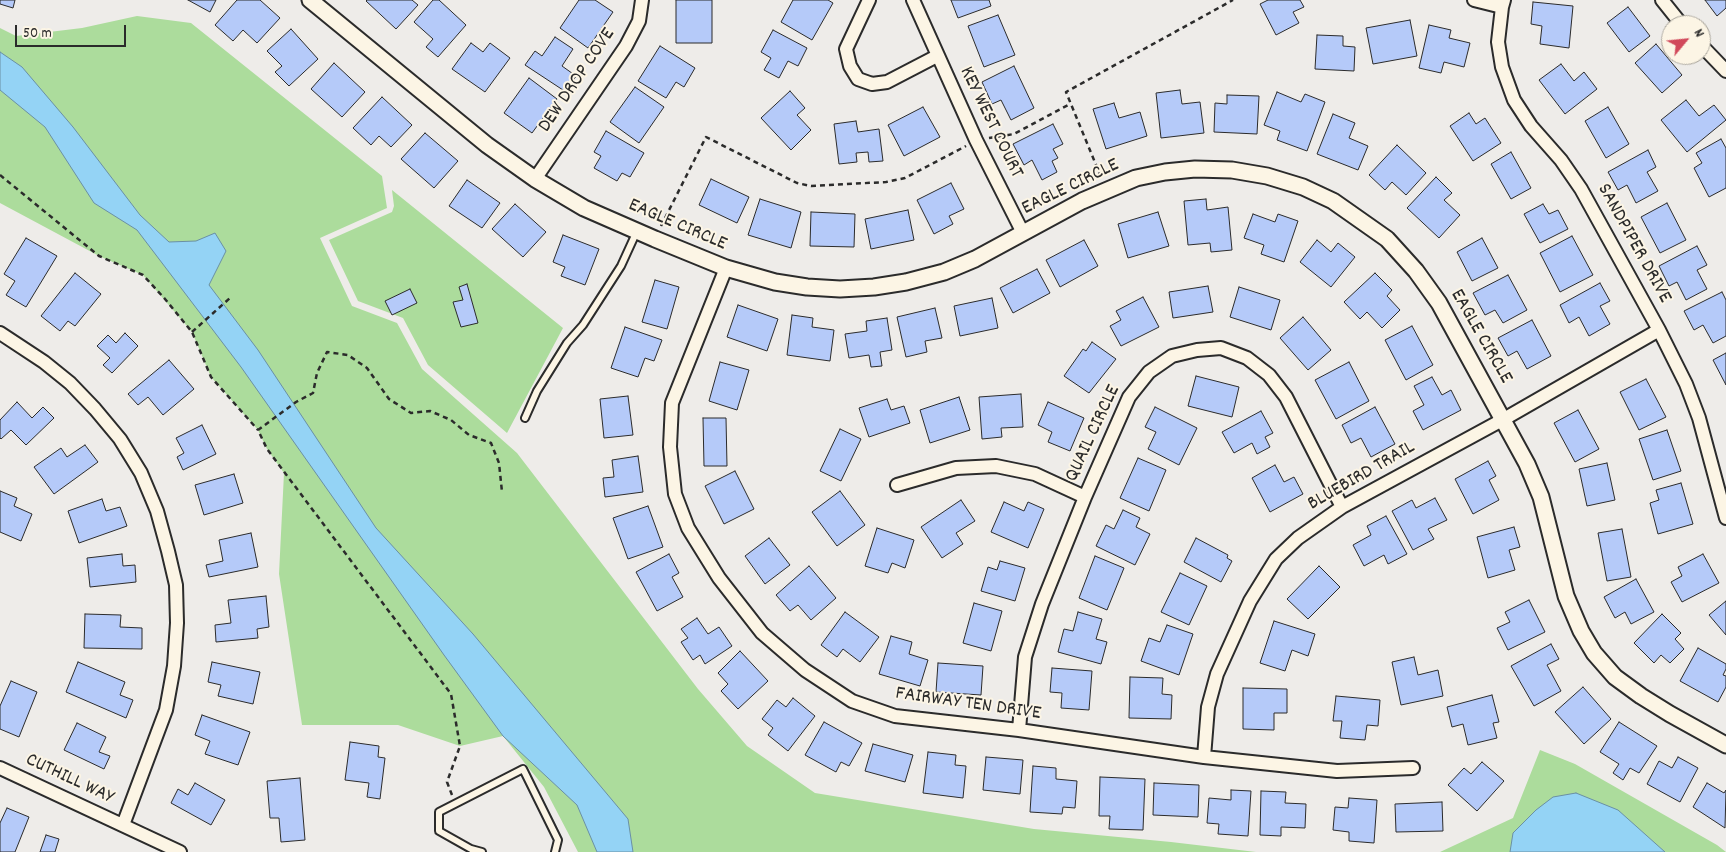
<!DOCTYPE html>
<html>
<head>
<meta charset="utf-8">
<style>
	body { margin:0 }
	#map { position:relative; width:1726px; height:852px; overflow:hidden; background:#eeece9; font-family:Dekko,sans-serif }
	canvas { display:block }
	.north { position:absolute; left:1661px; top:15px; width:50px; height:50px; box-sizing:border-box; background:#fcf5e5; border:1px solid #a8a49b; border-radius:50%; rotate:62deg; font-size:14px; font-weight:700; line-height:20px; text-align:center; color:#2b2b2b }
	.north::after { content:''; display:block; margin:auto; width:18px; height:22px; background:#d1495b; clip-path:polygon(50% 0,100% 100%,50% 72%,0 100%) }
	.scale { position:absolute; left:15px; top:25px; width:111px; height:22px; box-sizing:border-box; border:2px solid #2b2b2b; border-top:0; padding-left:6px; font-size:15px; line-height:18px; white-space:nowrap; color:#2b2b2b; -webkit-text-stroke:4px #fcf5e5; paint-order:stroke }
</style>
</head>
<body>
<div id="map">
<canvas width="1726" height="852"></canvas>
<div class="north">N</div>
<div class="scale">50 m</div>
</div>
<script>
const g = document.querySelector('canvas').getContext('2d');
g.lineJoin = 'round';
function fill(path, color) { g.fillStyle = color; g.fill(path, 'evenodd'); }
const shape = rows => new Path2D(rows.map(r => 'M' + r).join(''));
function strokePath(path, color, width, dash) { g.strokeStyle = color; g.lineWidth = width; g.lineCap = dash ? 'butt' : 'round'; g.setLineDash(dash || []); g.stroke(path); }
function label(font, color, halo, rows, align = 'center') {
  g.font = font + ' Dekko,sans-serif'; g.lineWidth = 4; g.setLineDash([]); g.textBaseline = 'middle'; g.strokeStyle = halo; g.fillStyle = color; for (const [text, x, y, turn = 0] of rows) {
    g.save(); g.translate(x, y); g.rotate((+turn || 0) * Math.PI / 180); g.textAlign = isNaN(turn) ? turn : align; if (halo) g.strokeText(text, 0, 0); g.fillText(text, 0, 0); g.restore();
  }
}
fill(shape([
	[137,16,191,23,382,176,387,208,320,238,352,306,397,323,422,369,517,453,698,689,747,746,815,793,1034,829,1171,842,1256,852,578,852,544,787,503,736,460,746,398,725,302,725,279,574,284,473,267,449,258,430,211,377,192,332,143,275,99,256,0,203,0,28,16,36,82,28],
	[392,190,563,328,507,433,428,365,403,318,358,301,329,240,392,212,394,206],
	[1540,750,1575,764,1717,845,1726,852,1440,852,1513,818]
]), '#acdc9c');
const water = shape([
	[0,52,22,67,73,127,140,215,169,242,196,241,215,233,226,251,209,285,258,350,376,528,473,634,628,819,633,852,597,852,577,805,503,736,444,655,241,367,137,230,94,203,45,127,0,90,0,52],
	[1576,793,1618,810,1665,852,1510,852,1513,833,1536,810,1553,797,1576,793]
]);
fill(water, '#94d3f5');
strokePath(water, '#6a90a4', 1);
const building = shape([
	[0,0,15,0,13,8,0,4,0,0],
	[188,0,216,0,210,12,188,0],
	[237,0,260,0,280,18,257,43,243,30,233,41,215,25,237,0],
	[367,0,412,0,418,5,396,29,366,1,367,0],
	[433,0,439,0,466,25,438,57,426,47,433,39,414,22,433,0],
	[579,0,595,0,613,12,588,48,560,28,579,0],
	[676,0,712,0,712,43,676,43,676,0],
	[793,0,828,0,833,3,812,40,781,22,793,0],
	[951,0,989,0,991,6,958,18,951,0],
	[1268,0,1300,0,1304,7,1293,12,1299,23,1276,35,1260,4,1268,0],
	[1705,0,1726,0,1726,8,1717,16,1705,0],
	[1533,2,1573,6,1569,48,1540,44,1542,26,1531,24,1533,2],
	[1628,7,1650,36,1629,52,1607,23,1628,7],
	[998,15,1015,55,984,67,968,26,998,15],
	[1410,20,1417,56,1373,64,1366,28,1410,20],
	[1429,25,1451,30,1449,38,1470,43,1464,67,1444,62,1441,73,1419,68,1429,25],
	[291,29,318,59,289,86,275,72,282,66,267,51,291,29],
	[773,30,807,48,798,66,788,61,779,78,764,70,771,58,761,52,773,30],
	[1317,35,1343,36,1343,46,1355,47,1354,71,1315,69,1317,35],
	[555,37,573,49,562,66,576,76,566,92,525,65,535,51,542,56,555,37],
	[471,43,483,52,490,43,510,58,485,92,452,69,471,43],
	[1656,44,1682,75,1662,93,1635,63,1656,44],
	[660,46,695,68,684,87,676,82,666,98,638,81,660,46],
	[334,63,365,92,342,117,311,89,334,63],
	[1561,64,1574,81,1584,72,1597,89,1565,114,1539,80,1561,64],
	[1014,66,1034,108,1011,120,1001,100,992,104,982,82,1014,66],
	[529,78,557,99,532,133,504,113,529,78],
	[635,87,664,107,639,143,610,122,635,87],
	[1180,90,1182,104,1200,102,1204,133,1161,138,1156,93,1180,90],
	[790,91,805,108,797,115,811,130,791,150,761,118,790,91],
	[1277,92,1301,102,1305,94,1325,102,1307,151,1277,140,1280,131,1264,125,1277,92],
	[1227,95,1259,96,1257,134,1214,132,1215,103,1227,104,1227,95],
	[382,97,412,125,391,147,379,136,371,145,353,128,382,97],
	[1686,100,1699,116,1714,105,1726,120,1687,152,1661,120,1686,100],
	[1114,103,1119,118,1140,112,1147,136,1106,149,1093,109,1114,103],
	[923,107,940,137,904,156,888,125,923,107],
	[1608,107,1629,144,1606,158,1585,121,1608,107],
	[1469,113,1476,124,1485,118,1501,143,1473,161,1450,126,1469,113],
	[1333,114,1355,123,1349,138,1368,146,1358,170,1317,154,1333,114],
	[856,121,858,132,879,129,883,161,869,162,868,152,856,153,857,162,839,164,834,124,856,121],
	[1053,124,1063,144,1053,149,1058,158,1052,161,1057,172,1042,180,1032,160,1024,165,1013,144,1053,124],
	[606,131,644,153,630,177,622,173,617,181,594,168,601,156,594,152,606,131],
	[425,133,458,161,434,188,401,159,425,133],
	[1721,139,1726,148,1726,188,1709,197,1694,168,1702,163,1696,153,1721,139],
	[1397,145,1426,173,1406,195,1392,182,1385,190,1369,175,1397,145],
	[1648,150,1656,167,1647,172,1658,191,1636,203,1627,185,1618,190,1608,172,1648,150],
	[1511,152,1531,188,1511,199,1491,164,1511,152],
	[1436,177,1452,193,1444,200,1460,215,1439,238,1407,208,1436,177],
	[711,179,749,197,737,223,699,205,711,179],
	[467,180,500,203,482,228,449,206,467,180],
	[951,183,964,209,949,216,953,224,934,234,917,200,951,183],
	[760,199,801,212,791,248,748,235,760,199],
	[1206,199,1207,210,1228,207,1232,250,1211,252,1210,243,1188,245,1184,201,1206,199],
	[1667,203,1686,240,1660,253,1641,217,1667,203],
	[515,204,546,232,523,257,492,229,515,204],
	[1543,204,1549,214,1558,210,1568,229,1540,243,1524,214,1543,204],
	[908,210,914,240,871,249,865,219,908,210],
	[811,212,855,214,854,247,810,246,811,212],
	[1158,212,1169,246,1128,258,1118,224,1158,212],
	[1253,214,1275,222,1278,214,1298,221,1284,262,1261,254,1264,245,1244,238,1253,214],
	[563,235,599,249,585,285,561,276,565,267,553,262,563,235],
	[1572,236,1593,275,1560,292,1540,253,1572,236],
	[26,238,57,256,26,307,6,295,15,281,4,274,26,238],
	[1482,238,1498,268,1472,281,1457,252,1482,238],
	[1084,240,1098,266,1060,287,1046,260,1084,240],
	[1317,240,1331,252,1338,243,1355,257,1331,287,1300,262,1317,240],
	[1697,246,1707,265,1697,270,1707,289,1686,300,1677,282,1669,286,1659,266,1697,246],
	[1037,269,1050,293,1013,313,1000,288,1037,269],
	[75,273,101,294,75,326,68,321,60,331,41,316,75,273],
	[1375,273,1392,290,1387,296,1400,310,1382,328,1367,312,1360,319,1344,302,1375,273],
	[1508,275,1527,310,1503,323,1495,310,1485,315,1473,293,1508,275],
	[655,280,679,287,667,329,642,322,655,280],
	[1600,283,1610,301,1600,306,1610,324,1589,336,1579,317,1569,323,1560,305,1600,283],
	[467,284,478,323,461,327,453,302,463,300,459,287,467,284],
	[1208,286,1213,312,1173,318,1169,292,1208,286],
	[1239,287,1280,300,1271,330,1230,317,1239,287],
	[410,289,417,303,392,315,385,301,410,289],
	[1722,292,1726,300,1726,336,1713,343,1703,325,1694,330,1684,311,1722,292],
	[1143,297,1159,327,1121,346,1110,326,1121,320,1116,311,1143,297],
	[992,298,998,328,960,336,954,306,992,298],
	[738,305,778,319,767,351,727,337,738,305],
	[935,308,942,338,925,341,927,352,906,357,897,317,935,308],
	[792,315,813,318,812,327,834,330,830,361,787,355,792,315],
	[1303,317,1331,350,1308,370,1280,338,1303,317],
	[887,318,892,350,880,352,882,366,871,367,869,355,849,358,845,334,867,331,866,321,887,318],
	[1532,320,1551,356,1527,369,1517,351,1508,356,1498,338,1532,320],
	[1412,326,1433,365,1406,380,1385,340,1412,326],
	[625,327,662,340,654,361,645,358,638,377,611,368,625,327],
	[125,333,138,346,112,373,103,365,110,358,97,346,108,335,116,343,125,333],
	[1092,342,1116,359,1089,393,1064,376,1083,349,1086,351,1092,342],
	[1726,353,1726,385,1713,360,1726,353],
	[169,360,194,389,163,415,148,397,138,405,128,394,169,360],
	[720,362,749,370,737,410,709,401,720,362],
	[1349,362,1369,401,1336,419,1315,380,1349,362],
	[1196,376,1239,387,1232,417,1188,406,1196,376],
	[1432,377,1442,395,1451,390,1461,410,1423,430,1413,411,1424,405,1414,386,1432,377],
	[1646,379,1666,417,1639,430,1620,392,1646,379],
	[1021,394,1023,427,1001,428,1002,437,982,439,979,397,1021,394],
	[628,396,633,435,604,438,600,399,628,396],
	[959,397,970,430,930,443,920,410,959,397],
	[887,399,891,410,904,406,910,423,869,437,859,408,887,399],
	[17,402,32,418,43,407,54,418,26,445,11,430,1,439,0,438,0,420,17,402],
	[1048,402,1084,418,1070,451,1048,442,1052,432,1038,425,1048,402],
	[1155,407,1197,428,1179,465,1148,449,1156,432,1145,427,1155,407],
	[1375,407,1395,444,1371,457,1361,438,1351,443,1342,425,1375,407],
	[1578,410,1599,449,1575,462,1554,423,1578,410],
	[1261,411,1273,433,1265,437,1270,447,1257,454,1252,443,1234,453,1222,432,1261,411],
	[703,418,726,418,727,466,704,466,703,418],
	[202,425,216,454,183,470,177,457,184,453,176,438,202,425],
	[840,429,861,439,841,481,820,471,840,429],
	[1667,430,1681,471,1653,480,1639,439,1667,430],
	[85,445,98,462,54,494,34,467,61,448,67,457,85,445],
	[638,456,643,492,605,497,603,478,614,477,612,460,638,456],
	[1138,458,1166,470,1149,511,1120,498,1138,458],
	[1488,461,1496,476,1489,480,1499,500,1473,514,1455,479,1488,461],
	[1607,463,1615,500,1587,506,1579,469,1607,463],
	[1275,465,1284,482,1294,477,1303,494,1270,512,1252,478,1275,465],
	[735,471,754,509,724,524,705,486,735,471],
	[234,474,243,503,204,515,195,485,234,474],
	[1681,483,1693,524,1658,534,1650,503,1659,500,1656,490,1681,483],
	[0,491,17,498,14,506,32,514,21,541,0,532,0,491],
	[840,491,865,525,837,546,812,512,840,491],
	[1435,498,1447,520,1428,529,1434,539,1413,550,1392,511,1412,500,1416,508,1435,498],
	[102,499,106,511,120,507,127,526,79,543,68,511,102,499],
	[961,500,975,521,956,533,963,544,942,558,921,527,961,500],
	[1004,502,1024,511,1028,502,1044,509,1028,548,991,532,1004,502],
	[648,506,663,547,628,559,613,518,648,506],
	[1123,510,1140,518,1136,527,1150,534,1135,565,1096,546,1106,525,1114,529,1123,510],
	[1386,516,1407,554,1388,564,1384,555,1364,566,1353,545,1371,535,1367,526,1386,516],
	[1514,527,1520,547,1509,550,1515,570,1488,578,1477,537,1514,527],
	[877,528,914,540,905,568,892,563,888,573,865,566,877,528],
	[1622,529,1631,577,1607,581,1598,533,1622,529],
	[251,533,258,567,209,577,206,565,223,561,219,540,251,533],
	[769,538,790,565,765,584,745,556,769,538],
	[1196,538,1228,555,1227,558,1232,561,1221,582,1184,562,1196,538],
	[122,554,123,566,135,565,136,582,90,587,87,558,122,554],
	[669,554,679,573,672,577,683,597,657,611,636,572,669,554],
	[1703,554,1719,583,1682,602,1671,582,1682,576,1678,567,1703,554],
	[1095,556,1124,568,1107,610,1079,598,1095,556],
	[1000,561,1025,568,1015,601,981,591,988,567,997,570,1000,561],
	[809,566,836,598,811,620,798,605,790,611,776,595,809,566],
	[1319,566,1340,587,1308,619,1287,599,1319,566],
	[1180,573,1207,586,1189,625,1161,612,1180,573],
	[1636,579,1654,612,1631,624,1625,612,1615,618,1604,597,1636,579],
	[266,596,269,627,257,629,258,638,216,642,215,625,231,623,228,600,266,596],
	[1529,600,1545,632,1508,650,1497,628,1510,622,1505,612,1529,600],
	[1726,601,1726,635,1709,615,1726,601],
	[974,603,1002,611,991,651,963,643,974,603],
	[845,612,879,637,860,662,843,649,837,657,821,645,845,612],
	[1078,612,1102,619,1096,639,1107,642,1101,664,1058,652,1064,629,1073,631,1078,612],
	[85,614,121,615,120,627,142,628,142,649,84,648,85,614],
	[1662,614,1681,633,1675,639,1684,649,1670,663,1661,655,1654,663,1634,643,1662,614],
	[697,618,708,634,719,627,732,646,705,664,700,655,693,660,681,642,688,638,681,629,697,618],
	[1274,621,1315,634,1308,656,1292,650,1285,671,1260,663,1274,621],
	[1167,625,1193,634,1179,675,1141,661,1149,638,1160,642,1167,625],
	[891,636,912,642,909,654,928,660,920,686,879,674,891,636],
	[1551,644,1559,659,1547,665,1561,691,1534,706,1511,666,1551,644],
	[1698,648,1726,664,1726,669,1723,675,1726,676,1726,687,1718,702,1680,681,1698,648],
	[740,651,768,681,738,709,721,691,728,684,718,673,740,651],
	[1414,657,1418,675,1438,670,1443,696,1401,705,1392,662,1414,657],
	[78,662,125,682,120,695,133,700,126,718,66,692,78,662],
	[212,662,260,672,253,704,218,696,221,685,208,682,212,662],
	[938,663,983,666,981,695,936,692,938,663],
	[1052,668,1092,671,1089,710,1061,708,1062,693,1050,692,1052,668],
	[1130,677,1163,678,1162,694,1172,695,1171,719,1129,718,1130,677],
	[11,681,37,692,19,737,0,729,0,706,11,681],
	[1583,687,1611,719,1584,744,1555,712,1583,687],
	[1243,688,1287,689,1287,713,1274,713,1274,730,1243,729,1243,688],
	[1492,695,1499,722,1493,723,1497,738,1468,745,1463,724,1452,727,1447,707,1492,695],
	[1336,696,1380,700,1378,726,1367,725,1365,740,1340,738,1342,721,1333,721,1336,696],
	[793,698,815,716,788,751,768,735,773,728,762,719,777,700,786,707,793,698],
	[202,715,250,732,238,765,205,754,210,741,195,735,202,715],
	[824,722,862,743,849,766,841,762,836,772,805,755,824,722],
	[1619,722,1657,746,1639,773,1630,768,1623,780,1613,773,1619,764,1600,752,1619,722],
	[77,723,106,737,99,752,110,756,104,769,64,750,77,723],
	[350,742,379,746,378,757,385,758,380,799,367,797,369,783,345,780,350,742],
	[873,744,913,755,905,782,865,771,873,744],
	[928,752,956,755,955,765,966,766,963,798,923,793,928,752],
	[986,757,1023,760,1020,794,983,790,986,757],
	[1678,757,1698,768,1680,802,1647,784,1659,761,1672,768,1678,757],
	[1482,762,1504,781,1477,811,1448,785,1464,768,1471,774,1482,762],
	[1033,766,1056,768,1056,779,1077,781,1075,808,1063,807,1062,814,1030,812,1033,766],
	[1100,777,1145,779,1143,830,1109,829,1110,816,1099,816,1100,777],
	[300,778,305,840,281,842,279,818,270,818,267,781,300,778],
	[195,783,225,800,211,825,171,803,178,789,188,795,195,783],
	[1154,783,1199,785,1198,817,1153,815,1154,783],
	[1707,783,1724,793,1726,790,1725,828,1693,807,1707,783],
	[1231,790,1251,791,1248,836,1218,834,1219,824,1207,823,1209,798,1231,800,1231,790],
	[1261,791,1286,792,1285,803,1306,804,1305,828,1281,827,1281,836,1260,835,1261,791],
	[1349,798,1377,800,1374,843,1349,841,1349,832,1333,830,1335,807,1348,808,1349,798],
	[1442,802,1443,831,1396,832,1395,804,1442,802],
	[7,808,29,817,15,852,0,852,0,823,7,808],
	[46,835,59,839,55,852,40,852,46,835]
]);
fill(building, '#b5caf9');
strokePath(building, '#2b2b2b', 1);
const service = shape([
	[525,418,537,391,567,343,583,325,621,266,637,231],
	[482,852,471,849,439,831,439,812,523,769,558,840,555,852]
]);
const minor = shape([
	[869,0,846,49,850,66,858,79,872,84,887,82,937,56],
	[913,0,976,140,1023,233],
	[1474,0,1502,7],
	[1504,0,1502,7,1498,42,1502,67,1514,100,1531,126,1561,160,1581,189,1659,330,1686,384,1699,418,1726,518],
	[1662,0,1682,25],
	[1701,45,1726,71],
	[535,179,626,46,639,21,642,0],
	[726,268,672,403,670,447,675,494,688,528,719,578,762,633,805,670,852,701,895,716,1019,730,1204,757,1337,771,1413,768],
	[0,333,44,362,70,383,95,409,120,439,141,473,157,511,168,551,176,585,177,623,174,666,166,710,123,825],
	[897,485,956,468,996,466,1035,474,1085,497],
	[1019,730,1025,657,1042,604,1085,497,1129,397,1149,372,1172,356,1197,350,1221,348,1247,358,1269,375,1286,397,1342,507],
	[1204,757,1208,707,1217,674,1250,601,1276,559,1298,538,1342,507,1504,419,1659,330],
	[0,768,180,852]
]);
const tertiary = shape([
	[310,0,487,145,535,179,584,208,655,239,726,268,775,282,807,287,840,289,874,287,906,282,944,272,975,259,1082,201,1136,178,1165,172,1195,169,1232,170,1267,176,1303,187,1333,201,1387,239,1416,271,1439,303,1527,464,1541,497,1566,596,1581,631,1594,653,1615,677,1641,696,1670,714,1726,745]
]);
strokePath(service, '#2b2b2b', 10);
strokePath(minor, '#2b2b2b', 16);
strokePath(tertiary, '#2b2b2b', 19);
strokePath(shape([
	[989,138,1014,134,1070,104],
	[0,175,99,256,143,275,165,299,192,332,211,377,258,430],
	[1101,177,1066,92,1233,0],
	[661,226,706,137,797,183,811,186,886,182,905,178,966,146],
	[192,332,230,298],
	[452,795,447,782,460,746,451,694,267,449,258,430,296,402,313,393,317,373,327,352,348,355,367,368,389,399,411,413,430,411,451,420,469,435,491,443,499,463,502,492]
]), '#2b2b2b', 2.5, [5, 4]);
strokePath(service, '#fcf5e5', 6);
strokePath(minor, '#fcf5e5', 12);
strokePath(tertiary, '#fcf5e5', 15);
label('20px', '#2b2b2b', '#fcf5e5', [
	["DEW DROP COVE",578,81,-56],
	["KEY WEST COURT",990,123,64],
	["EAGLE CIRCLE",1071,188,-26],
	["EAGLE CIRCLE",677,226,23],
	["SANDPIPER DRIVE",1633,244,61],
	["EAGLE CIRCLE",1480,337,60],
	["QUAIL CIRCLE",1094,434,-65],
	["BLUEBIRD TRAIL",1362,477,-30],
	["FAIRWAY TEN DRIVE",968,705,8],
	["CUTHILL WAY",69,780,25]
]);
</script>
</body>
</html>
